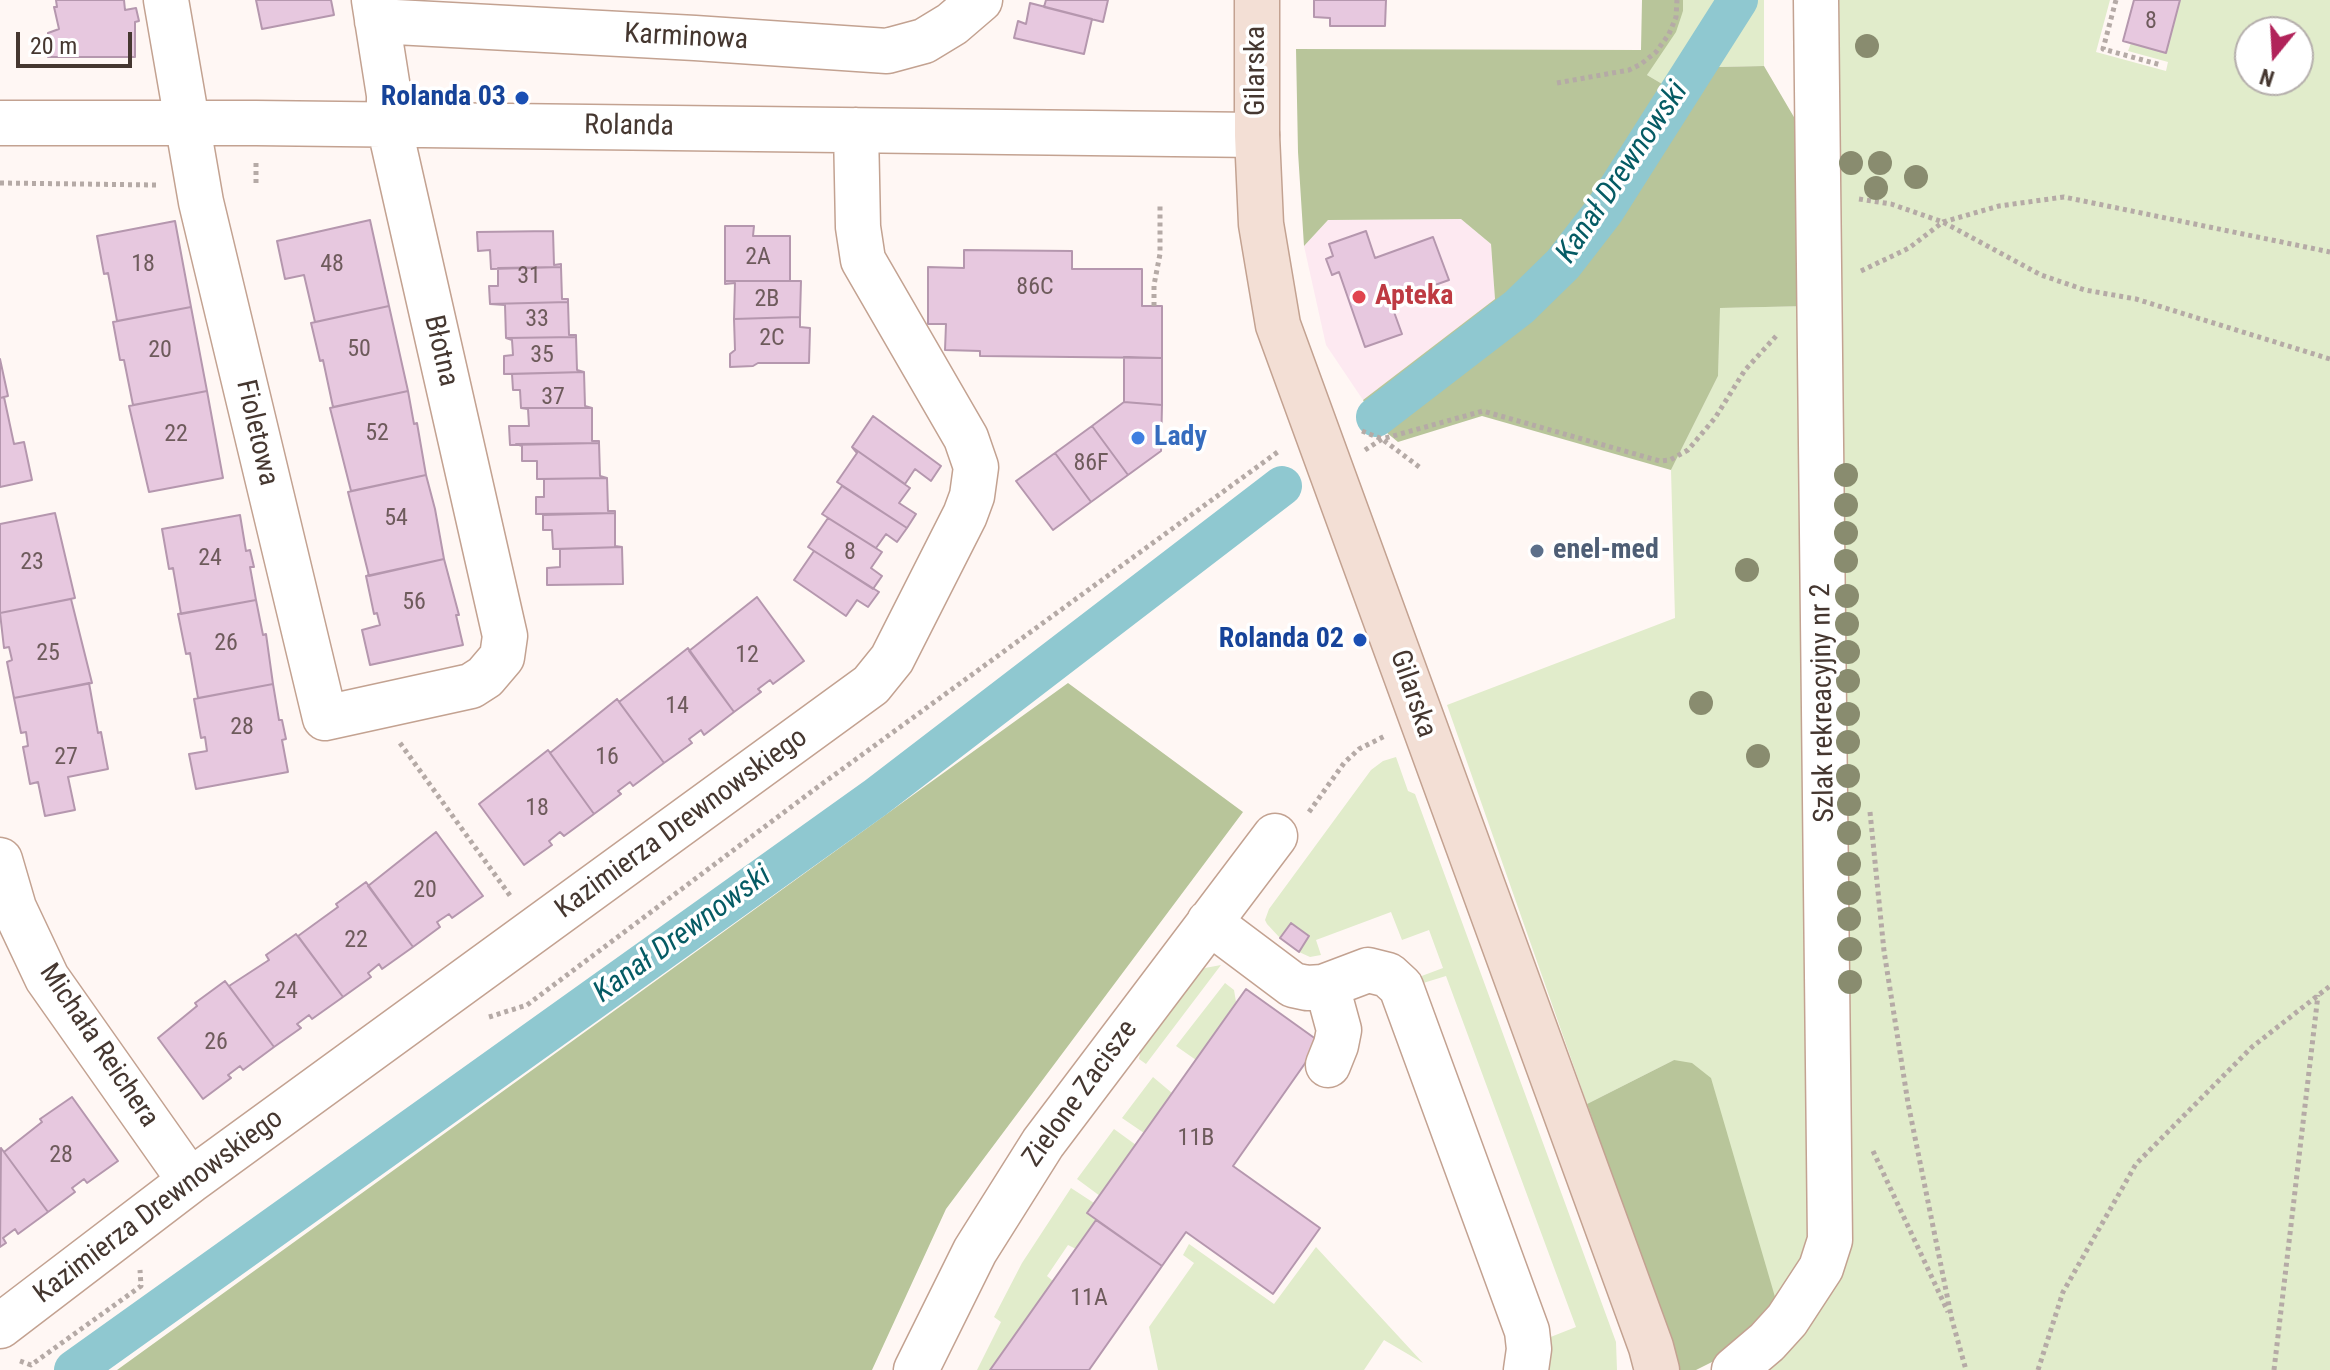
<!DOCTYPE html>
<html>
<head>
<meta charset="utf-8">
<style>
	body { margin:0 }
	#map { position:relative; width:2330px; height:1370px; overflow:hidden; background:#fff7f4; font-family:"Roboto Condensed",sans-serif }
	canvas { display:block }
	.north { position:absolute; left:2234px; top:16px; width:80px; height:80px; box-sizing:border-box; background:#fff; border:2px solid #b5afac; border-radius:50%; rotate:198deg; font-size:22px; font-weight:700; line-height:32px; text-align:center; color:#453730 }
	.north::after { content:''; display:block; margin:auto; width:28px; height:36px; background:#b1235a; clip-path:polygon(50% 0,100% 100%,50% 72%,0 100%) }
	.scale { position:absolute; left:16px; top:32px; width:116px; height:36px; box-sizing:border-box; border:4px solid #453730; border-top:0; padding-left:10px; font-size:24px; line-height:28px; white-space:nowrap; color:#453730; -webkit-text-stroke:6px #fff; paint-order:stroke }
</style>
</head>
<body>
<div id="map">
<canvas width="2330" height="1370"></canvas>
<div class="north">N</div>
<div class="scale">20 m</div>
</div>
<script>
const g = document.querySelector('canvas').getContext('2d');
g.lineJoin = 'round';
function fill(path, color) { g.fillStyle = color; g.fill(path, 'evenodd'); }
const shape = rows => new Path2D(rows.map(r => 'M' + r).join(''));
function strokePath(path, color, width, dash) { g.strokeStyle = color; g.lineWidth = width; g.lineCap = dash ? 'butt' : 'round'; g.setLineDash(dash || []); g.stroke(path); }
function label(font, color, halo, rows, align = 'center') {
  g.font = font + ' "Roboto Condensed",sans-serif'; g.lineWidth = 7; g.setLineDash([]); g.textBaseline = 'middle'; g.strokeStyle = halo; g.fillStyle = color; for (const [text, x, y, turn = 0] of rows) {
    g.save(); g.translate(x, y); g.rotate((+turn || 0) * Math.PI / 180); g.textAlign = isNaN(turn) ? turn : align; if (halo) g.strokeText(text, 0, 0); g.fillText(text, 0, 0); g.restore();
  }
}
fill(shape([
	[1461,219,1491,244,1495,299,1363,400,1326,345,1304,246,1328,220]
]), '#fde9f1');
fill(shape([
	[1683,0,1764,0,1764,66,1718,67,1686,98,1647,75,1683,11],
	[1825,0,2110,0,2096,52,2166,71,2168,62,2128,51,2131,43,2166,53,2180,0,2330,0,2330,1370,1752,1370,1823,1283],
	[2250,32,2298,32,2298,80,2250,80],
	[1810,306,1822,1231,1780,1314,1674,1060,1587,1104,1447,705,1675,618,1671,470,1718,376,1719,308],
	[1396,757,1408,791,1415,794,1616,1342,1617,1370,1546,1370,1548,1338,1576,1327,1446,976,1420,984,1419,977,1443,968,1429,930,1402,940,1391,912,1316,940,1321,955,1310,957,1299,952,1309,936,1291,923,1280,938,1267,924,1265,920,1269,909,1371,770,1383,761],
	[1221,965,1146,1064,1139,1059,1141,1048,1199,972,1205,968],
	[1225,983,1234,990,1236,1002,1196,1060,1176,1046],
	[1153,1077,1172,1093,1144,1133,1122,1118],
	[1114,1129,1136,1145,1100,1196,1077,1179],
	[1071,1188,1094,1203,1087,1213,1096,1220,1076,1249,1068,1245,1047,1276,1053,1281,990,1370,977,1370,1001,1322,994,1317,1022,1263],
	[1189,1244,1274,1304,1316,1247,1423,1363,1384,1340,1364,1370,1158,1370,1149,1327,1194,1263,1183,1255]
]), '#e1eccb');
fill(shape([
	[1642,0,1683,0,1683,11,1676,32,1647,75,1686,98,1718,67,1764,66,1808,141,1810,306,1720,308,1718,376,1671,470,1482,416,1398,442,1375,423,1363,400,1495,299,1491,244,1461,219,1328,220,1304,246,1298,152,1296,49,1641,50],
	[1068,683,1243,812,946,1209,872,1370,117,1370],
	[1674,1060,1692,1063,1711,1078,1780,1314,1740,1348,1696,1370,1680,1370,1587,1104]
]), '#b8c59a');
strokePath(shape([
	[1376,417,1519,307,1563,264,1604,211,1738,0],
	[74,1370,875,798,1282,486]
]), '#8fc8d0', 40);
const building = shape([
	[56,0,124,0,125,10,136,8,139,21,135,22,135,57,48,57,48,33,59,29,54,7,57,7,56,0],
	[256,0,331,0,334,15,262,29,256,0],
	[1046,0,1108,0,1103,22,1044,7,1046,0],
	[1314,0,1386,0,1385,26,1330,26,1330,18,1314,17,1314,0],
	[2134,0,2180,0,2166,53,2123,41,2134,0],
	[1030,3,1092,19,1084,54,1014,38,1018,21,1026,24,1030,3],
	[370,220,389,306,315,322,304,275,285,279,277,241,370,220],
	[175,221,191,307,117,321,108,273,104,274,97,236,175,221],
	[725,226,754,226,753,236,790,236,790,281,725,281,725,226],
	[553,231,554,265,561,264,561,267,491,269,490,250,478,251,477,232,553,231],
	[1366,231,1375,258,1433,237,1449,280,1390,301,1402,334,1365,347,1339,272,1332,275,1326,259,1333,256,1329,244,1366,231],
	[964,250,1072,251,1072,269,1142,269,1142,306,1162,306,1162,358,980,356,980,351,945,350,946,324,928,324,928,267,964,268,964,250],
	[561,267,562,299,568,299,568,302,490,304,489,286,498,286,498,268,561,267],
	[725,281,801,281,800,317,734,319,735,283,725,284,725,281],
	[568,302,569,335,576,335,576,337,506,338,505,305,490,304,568,302],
	[389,306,408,391,333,407,323,360,320,361,311,323,389,306],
	[191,307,207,391,133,405,124,360,120,360,113,322,191,307],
	[800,317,800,327,810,328,809,363,758,363,753,366,730,367,730,354,735,350,734,319,800,317],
	[576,337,577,370,584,372,504,374,504,356,513,355,512,340,506,338,576,337],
	[1124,357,1162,358,1162,405,1124,402,1124,357],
	[0,359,8,396,0,398,0,359],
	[584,372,585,406,592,408,521,408,520,390,513,390,512,374,584,372],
	[207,391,223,478,149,492,129,406,207,391],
	[408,391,414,424,417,423,426,475,351,491,330,408,408,391],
	[4,397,14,444,24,442,32,480,0,487,0,398,4,397],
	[1124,402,1162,405,1161,451,1128,475,1092,426,1124,402],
	[521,408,592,408,592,441,599,441,599,443,510,445,509,426,529,426,528,409,521,408],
	[873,416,941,466,931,481,915,469,905,484,852,447,873,416],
	[1092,426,1128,475,1091,502,1055,453,1092,426],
	[599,443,600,476,607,478,537,479,537,461,522,461,522,446,516,444,599,443],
	[852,447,910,488,899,503,916,514,907,528,837,482,857,453,852,447],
	[1055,453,1091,502,1053,530,1016,481,1055,453],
	[426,475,435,509,444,559,369,576,348,492,426,475],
	[607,478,608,511,615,511,615,513,536,514,536,497,544,497,544,479,607,478],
	[842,486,907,528,897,542,886,534,876,548,822,514,842,486],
	[55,513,75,598,0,613,0,524,55,513],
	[615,513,615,546,622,547,553,549,552,530,543,530,543,515,615,513],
	[240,515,246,551,250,550,254,567,250,567,256,600,181,614,173,568,169,569,162,529,240,515],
	[828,518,882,552,871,568,882,576,873,589,808,547,828,518],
	[622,547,623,584,547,585,547,568,560,567,560,549,622,547],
	[814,551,879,592,868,607,857,600,846,616,794,580,814,551],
	[444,559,459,615,456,615,463,645,370,665,362,630,380,625,377,613,374,614,366,576,444,559],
	[757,597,804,661,773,684,770,680,758,689,761,692,734,712,689,651,757,597],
	[71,599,92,683,14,698,7,662,12,660,9,647,4,648,0,613,71,599],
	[256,600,263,635,266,634,273,684,198,698,190,653,186,654,178,614,256,600],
	[688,648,734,712,704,735,701,730,689,739,692,743,664,763,619,702,688,648],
	[89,683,98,733,101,732,108,769,68,777,75,810,45,816,38,782,30,784,23,747,28,746,26,732,21,733,14,698,89,683],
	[273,684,279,720,282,720,286,739,282,740,288,772,196,789,189,754,207,751,205,737,201,738,194,699,273,684],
	[617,699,664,763,633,786,630,782,618,791,621,794,594,814,550,753,617,699],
	[548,750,594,814,564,836,560,832,549,841,552,845,524,865,479,804,548,750],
	[436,832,483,896,452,918,449,914,437,922,440,927,413,947,368,886,436,832],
	[366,882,413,947,382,969,379,964,368,973,371,977,343,997,298,936,338,907,336,904,366,882],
	[1291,923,1309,936,1299,952,1280,938,1291,923],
	[296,934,343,997,312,1019,309,1015,297,1024,301,1028,274,1047,229,986,269,960,266,955,296,934],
	[225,981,274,1047,243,1070,240,1066,228,1075,231,1078,203,1099,158,1038,197,1006,195,1003,225,981],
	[1246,989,1320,1042,1233,1166,1320,1228,1273,1294,1186,1232,1162,1266,1087,1213,1246,989],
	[72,1097,118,1161,87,1183,84,1179,72,1188,75,1192,48,1212,4,1152,42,1122,40,1119,72,1097],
	[1,1148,48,1212,18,1234,15,1229,3,1238,6,1243,0,1247,1,1148],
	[1096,1220,1162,1266,1089,1370,990,1370,1096,1220]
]);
fill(building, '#e7c8df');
strokePath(building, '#b597ae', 2);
const street = shape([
	[166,0,201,202,325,718,471,686,485,677,502,657,505,636,389,125,389,95,374,0],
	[377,21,695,38,887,51,924,41,952,24,980,0],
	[0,123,256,123,1257,135],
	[0,860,14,908,47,978,190,1181],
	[1209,922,1293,985,1307,988,1323,987,1368,970,1388,975,1401,987,1527,1331,1529,1349,1526,1370],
	[1327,986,1339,1030,1336,1045,1328,1065],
	[0,1326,190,1181,871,685,892,659,965,515,972,496,976,467,966,438,863,260,858,227,856,130],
	[916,1370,975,1251,1043,1143,1275,836],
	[1734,1370,1767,1342,1787,1320,1821,1268,1830,1240,1816,0]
]);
const secondary = shape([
	[1257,0,1257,135,1261,224,1278,325,1651,1347,1657,1370]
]);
strokePath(street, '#c3a291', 47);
strokePath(secondary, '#c3a291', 47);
strokePath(shape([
	[2116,0,2103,49,2161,65],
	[1557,83,1629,70,1641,64,1656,52,1669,34,1676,17,1677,0],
	[256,163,256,187],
	[0,183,157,185],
	[1859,199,1891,204,1943,222,2041,275,2085,290,2136,299,2330,359],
	[1861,271,1909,248,1943,222,1999,206,2064,197,2330,252],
	[1154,306,1154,285,1160,254,1160,205],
	[1362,431,1382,439,1422,469],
	[1365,450,1382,439,1483,411,1660,461,1670,460,1688,450,1715,418,1745,370,1778,334],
	[400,743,511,897],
	[1309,812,1344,763,1359,749,1385,736],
	[1870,812,1884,951,1908,1103,1952,1320,1966,1370],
	[489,1017,527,1005,815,789,1279,451],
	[1873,1151,1948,1312],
	[20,1361,31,1365,141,1286,140,1270],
	[2038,1370,2063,1292,2136,1164,2252,1047,2330,986],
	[2274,1370,2318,995]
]), '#b5aaa6', 5, [4, 4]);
strokePath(street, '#fff', 44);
strokePath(secondary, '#f3dfd5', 44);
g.fillStyle = '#898c6f';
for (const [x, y] of [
	[1867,46],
	[1851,163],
	[1880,163],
	[1916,177],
	[1876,188],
	[1846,475],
	[1846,505],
	[1846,533],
	[1846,561],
	[1747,570],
	[1847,596],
	[1847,624],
	[1848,652],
	[1848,681],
	[1701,703],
	[1848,714],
	[1848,742],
	[1758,756],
	[1848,776],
	[1849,804],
	[1849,833],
	[1849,864],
	[1849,893],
	[1849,919],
	[1850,949],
	[1850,982]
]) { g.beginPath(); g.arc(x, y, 12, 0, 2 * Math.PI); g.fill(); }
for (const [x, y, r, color] of [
	[522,98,8,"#1a4fb4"],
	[1359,297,8,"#e0444e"],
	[1138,438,8,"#3f7fe0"],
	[1537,551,8,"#5c6f8a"],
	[1360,640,8,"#1a4fb4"]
]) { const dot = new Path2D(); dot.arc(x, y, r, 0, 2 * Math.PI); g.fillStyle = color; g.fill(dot); strokePath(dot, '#fff', 3); }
label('24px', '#6e5b5c', null, [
	["8",2151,22],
	["2A",758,258],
	["18",143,265],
	["48",332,265],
	["31",529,277],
	["86C",1035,288],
	["2B",767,300],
	["33",537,320],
	["2C",772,339],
	["50",359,350],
	["20",160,351],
	["35",542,356],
	["37",553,398],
	["52",377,434],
	["22",176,435],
	["86F",1091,464],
	["54",396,519],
	["8",850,553],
	["24",210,559],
	["23",32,563],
	["56",414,603],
	["26",226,644],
	["25",48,654],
	["12",747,656],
	["14",677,707],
	["28",242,728],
	["27",66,758],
	["16",607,758],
	["18",537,809],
	["20",425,891],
	["22",356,941],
	["24",286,992],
	["26",216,1043],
	["11B",1196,1139],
	["28",61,1156],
	["11A",1089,1299]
]);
label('28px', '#453730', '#fff', [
	["Karminowa",686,38,3],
	["Gilarska",1257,71,-90],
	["Rolanda",629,127,1],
	["Błotna",440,351,77],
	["Fioletowa",256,433,77],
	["Gilarska",1412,694,71],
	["Szlak rekreacyjny nr 2",1824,703,-91],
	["Kazimierza Drewnowskiego",682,824,-36],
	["Michała Reichera",98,1046,56],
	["Zielone Zacisze",1081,1094,-54],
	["Kazimierza Drewnowskiego",159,1207,-37]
]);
label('bold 28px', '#164399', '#fff', [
	["Rolanda 03",506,98],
	["Rolanda 02",1344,640]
], 'right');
label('bold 28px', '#be3a42', '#fff', [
	["Apteka",1375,297]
], 'left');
label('bold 28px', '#366cbe', '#fff', [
	["Lady",1154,438]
], 'left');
label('bold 28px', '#4e5e75', '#fff', [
	["enel-med",1553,551]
], 'left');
label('italic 30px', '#055b64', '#fff', [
	["Kanał Drewnowski",1623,173,-56],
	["Kanał Drewnowski",683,935,-36]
]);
</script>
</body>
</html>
